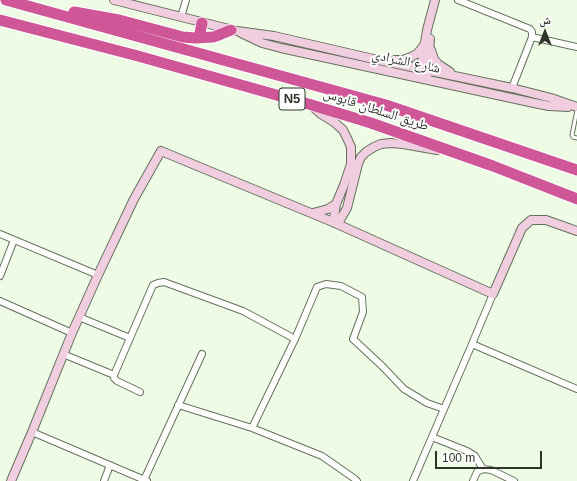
<!DOCTYPE html>
<html>
<head>
<meta charset="utf-8">
<style>
	body { margin:0 }
	#map { position:relative; width:577px; height:481px; overflow:hidden; background:#eefce5; font-family:Arial,"Noto Naskh Arabic",sans-serif }
	canvas { display:block }
	.north { position:absolute; left:525px; top:12px; width:40px; height:40px; -webkit-text-stroke:3px #fff; paint-order:stroke; rotate:0deg; font-size:11px; font-weight:700; line-height:16px; text-align:center; color:#2f342b }
	.north::after { content:''; display:block; margin:auto; width:14px; height:18px; background:#2f342b; clip-path:polygon(50% 0,100% 100%,50% 72%,0 100%) }
	.scale { position:absolute; left:435px; top:451px; width:107px; height:18px; box-sizing:border-box; border:2px solid #2f342b; border-top:0; padding-left:5px; font-size:12px; line-height:14px; white-space:nowrap; color:#2f342b; -webkit-text-stroke:3px #fff; paint-order:stroke }
</style>
</head>
<body>
<div id="map">
<canvas width="577" height="481"></canvas>
<div class="north">ش</div>
<div class="scale">100 m</div>
</div>
<script>
const g = document.querySelector('canvas').getContext('2d');
g.lineJoin = 'round';
const shape = rows => new Path2D(rows.map(r => 'M' + r).join(''));
function strokePath(path, color, width, dash) { g.strokeStyle = color; g.lineWidth = width; g.lineCap = dash ? 'butt' : 'round'; g.setLineDash(dash || []); g.stroke(path); }
function label(font, color, halo, rows, align = 'center') {
  g.font = font + ' Arial,"Noto Naskh Arabic",sans-serif'; g.lineWidth = 4; g.setLineDash([]); g.textBaseline = 'middle'; g.strokeStyle = halo; g.fillStyle = color; for (const [text, x, y, turn = 0] of rows) {
    g.save(); g.translate(x, y); g.rotate((+turn || 0) * Math.PI / 180); g.textAlign = isNaN(turn) ? turn : align; if (halo) g.strokeText(text, 0, 0); g.fillText(text, 0, 0); g.restore();
  }
}
const lane = shape([
	[577,110,572,135,573,137,577,138]
]);
const street = shape([
	[458,0,530,29,532,32,532,37,512,88],
	[181,17,186,0],
	[532,37,577,47],
	[0,234,98,275],
	[0,276,14,240],
	[0,301,72,333],
	[79,317,130,338],
	[472,344,577,389],
	[63,354,114,375],
	[140,392,117,381,114,378,114,375,153,285,158,283,164,282,243,311,295,339],
	[178,405,252,428,322,456,355,479,357,481],
	[252,428,295,339,317,287,326,284,341,286,362,297,363,312,353,339,382,366,404,389,427,403,444,409],
	[32,432,147,481],
	[432,437,467,451,475,456,483,469],
	[144,480,202,354],
	[104,481,110,465],
	[413,481,472,344,493,294],
	[473,481,477,472,483,469,491,470,514,481]
]);
const secondary = shape([
	[114,0,237,31,274,36,378,60,512,88,551,98,577,107],
	[241,33,262,43,281,48,534,103,549,106,568,107],
	[431,50,434,59,438,64,450,72],
	[395,60,403,60,411,57,418,53,424,45],
	[420,74,427,30,435,0],
	[427,75,430,39],
	[312,106,321,114,334,122,343,130,347,138,351,147,351,164,344,185,336,204,328,209,313,213],
	[336,204,334,218,335,223,340,220,347,208,358,164,361,157,366,152,374,147,381,144,391,143,403,144,437,150],
	[11,481,32,432,72,333,98,275,134,199,161,151,335,223,493,294,522,228,531,220,546,220,577,231]
]);
const highway = shape([
	[6,0,386,105,577,170],
	[74,12,119,20,183,37,195,38,213,37,219,35,231,30],
	[0,20,138,56,312,105,371,123,493,166,577,199],
	[199,38,202,23]
]);
strokePath(lane, '#65715d', 5);
strokePath(street, '#65715d', 8);
strokePath(secondary, '#65715d', 10);
strokePath(highway, '#fff', 13);
strokePath(lane, '#fff', 3);
strokePath(street, '#fff', 6);
strokePath(secondary, '#f1cde0', 8);
strokePath(highway, '#cf5797', 11);
for (const [x, y, w] of [
	[292,99,26]
]) { const box = new Path2D(); box.roundRect(x - w / 2, y - 11, w, 22, 3); g.fillStyle = '#fff'; g.fill(box); strokePath(box, '#2f342b', 1); }
label('bold 13px', '#2f342b', null, [
	["N5",292,99]
]);
label('14px', '#2f342b', '#fff', [
	["شارع الشرادي",406,62,12],
	["طريق السلطان قابوس",376,110,18]
]);
</script>
</body>
</html>
